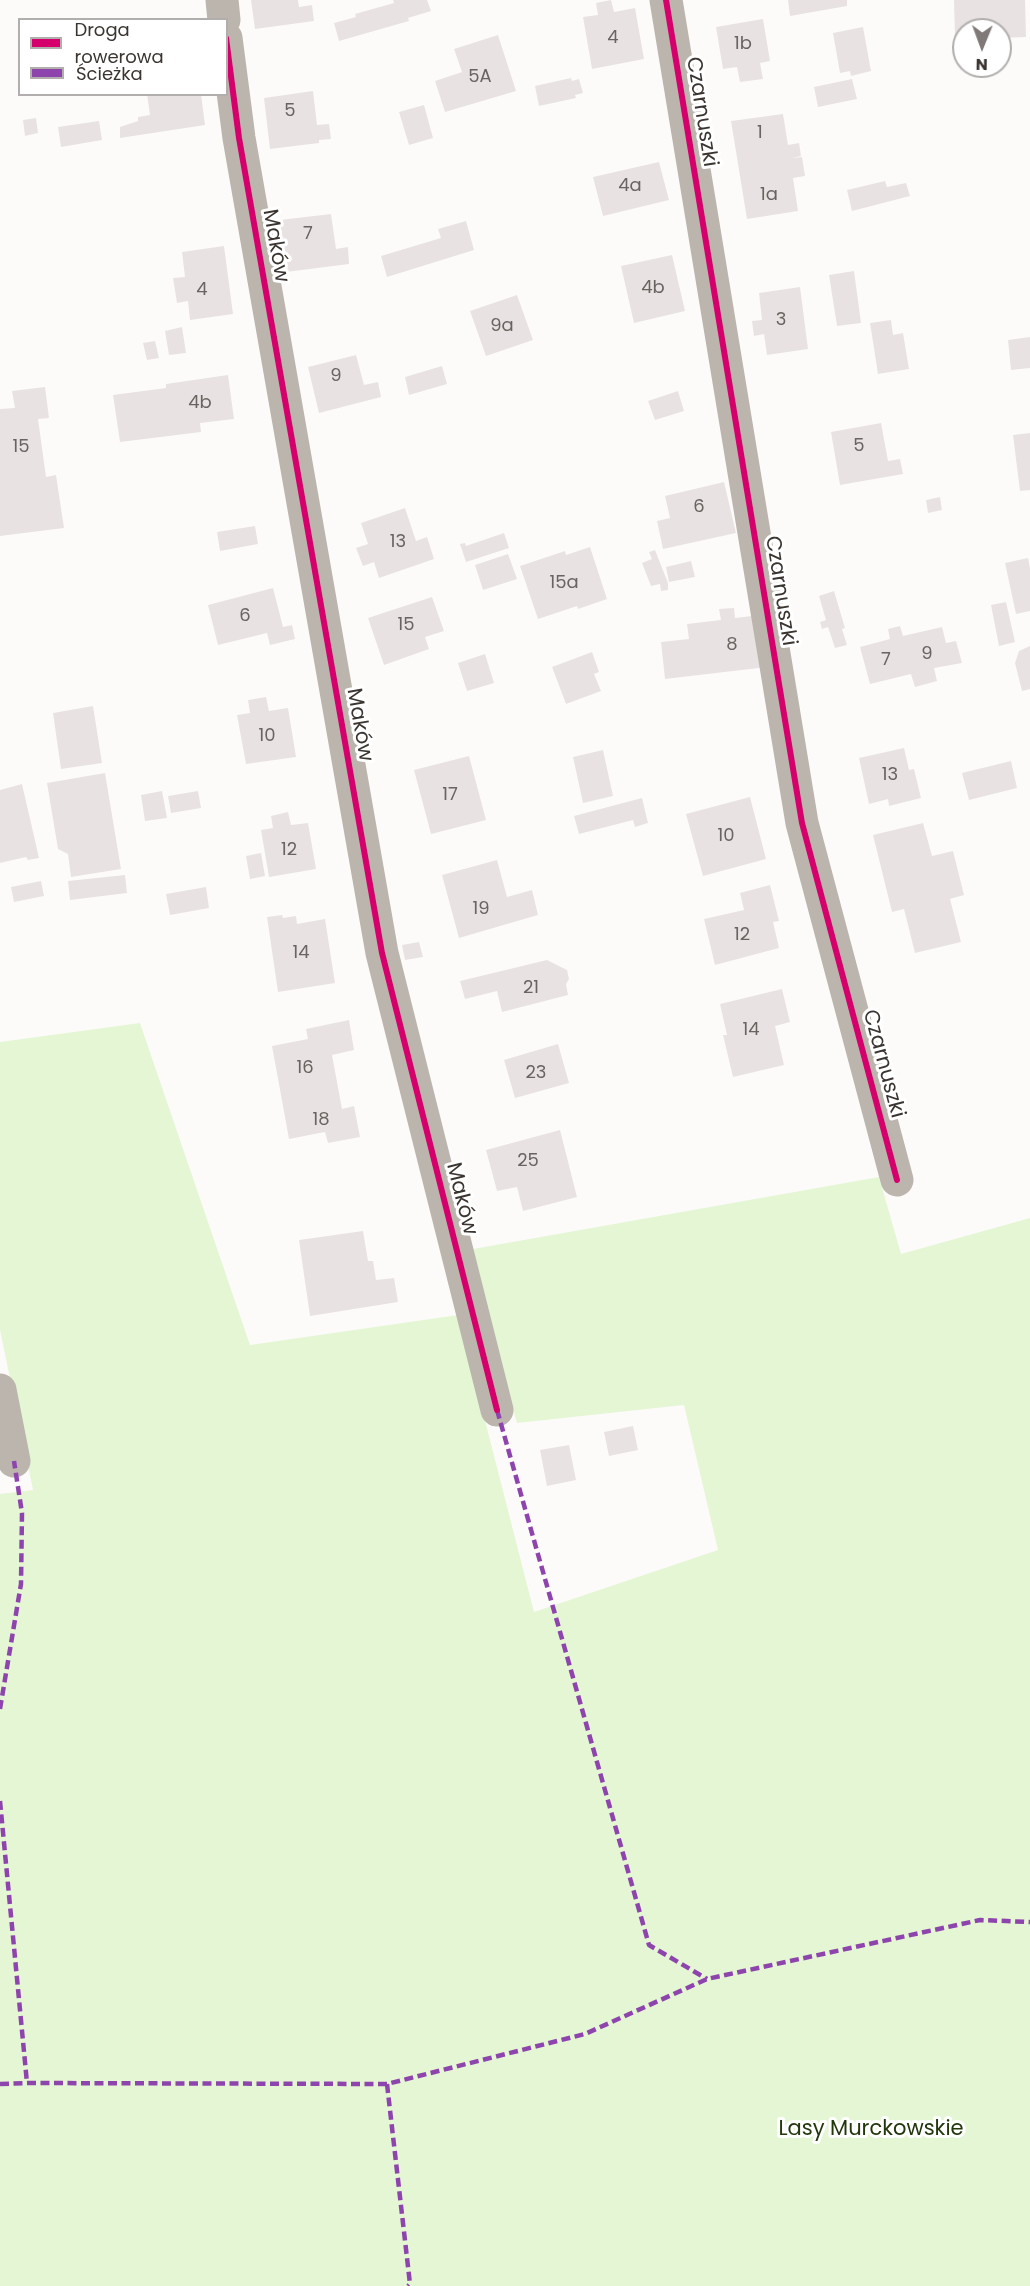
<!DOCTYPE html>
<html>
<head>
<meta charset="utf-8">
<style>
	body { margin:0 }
	#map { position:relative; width:1030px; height:2286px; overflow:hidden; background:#fdfbfa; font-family:Poppins,sans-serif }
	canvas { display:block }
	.legend { position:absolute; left:18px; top:18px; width:210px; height:78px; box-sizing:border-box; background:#fff; border:2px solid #b1aead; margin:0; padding:8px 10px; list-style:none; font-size:18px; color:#3b3532 }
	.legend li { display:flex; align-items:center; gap:12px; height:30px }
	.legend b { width:30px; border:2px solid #b1aead }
	.north { position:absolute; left:952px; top:18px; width:60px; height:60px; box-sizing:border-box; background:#fff; border:2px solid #b1aead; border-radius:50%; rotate:181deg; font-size:16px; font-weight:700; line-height:24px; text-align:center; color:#3b3532 }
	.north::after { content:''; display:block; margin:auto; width:21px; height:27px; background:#7f7a78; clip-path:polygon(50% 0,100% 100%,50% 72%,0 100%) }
</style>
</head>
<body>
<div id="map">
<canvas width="1030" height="2286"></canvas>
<ul class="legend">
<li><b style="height:8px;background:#d6006c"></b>Droga rowerowa</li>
<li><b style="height:8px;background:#8e44ad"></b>Ścieżka</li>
</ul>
<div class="north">N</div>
</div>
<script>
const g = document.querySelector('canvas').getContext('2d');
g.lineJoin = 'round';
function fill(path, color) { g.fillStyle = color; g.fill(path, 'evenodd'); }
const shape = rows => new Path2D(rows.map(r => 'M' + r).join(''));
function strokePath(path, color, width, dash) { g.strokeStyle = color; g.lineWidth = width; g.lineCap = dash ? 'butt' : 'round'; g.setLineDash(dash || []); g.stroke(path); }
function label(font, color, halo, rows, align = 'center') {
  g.font = font + ' Poppins,sans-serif'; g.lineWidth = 6; g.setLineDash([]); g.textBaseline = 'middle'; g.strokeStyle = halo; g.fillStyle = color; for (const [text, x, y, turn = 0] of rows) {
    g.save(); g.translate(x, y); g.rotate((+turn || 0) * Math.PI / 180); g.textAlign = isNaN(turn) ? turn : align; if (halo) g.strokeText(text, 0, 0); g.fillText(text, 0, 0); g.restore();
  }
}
fill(shape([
	[140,1023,250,1345,458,1315,534,1612,718,1550,684,1405,517,1423,483,1311,473,1249,879,1177,901,1254,1030,1218,1030,2286,0,2286,0,1494,33,1490,0,1330,0,1042]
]), '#e5f6d5');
fill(shape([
	[251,0,298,0,299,7,312,5,314,21,255,29],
	[393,0,427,0,431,11,408,18,409,21,339,41,334,23,356,17,355,14,394,3],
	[611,0,614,12,635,8,644,59,592,69,583,17,598,15,596,3],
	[788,0,847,0,847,6,790,16],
	[954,0,1025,0,1026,37,1000,38,1000,30,964,30,964,39,955,39],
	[763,19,770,61,760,63,763,79,740,82,737,67,723,69,716,27],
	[863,27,871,71,851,76,850,71,840,73,833,33],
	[498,35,516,91,445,112,435,81,462,72,454,49],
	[571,78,572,81,579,79,583,93,575,95,576,98,539,106,535,86],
	[852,79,857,99,818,107,814,87],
	[313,91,317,125,329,124,331,139,319,140,319,143,270,149,264,98],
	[147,94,201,94,205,125,120,138,120,127,138,121,138,117,150,115],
	[424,105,433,138,409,145,399,112],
	[783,114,788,145,799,143,801,156,792,158,802,157,805,176,793,178,798,211,747,219,731,121],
	[36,118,38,133,25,136,23,120],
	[99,121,102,140,61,147,58,127],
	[659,162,669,200,603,216,593,177],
	[885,181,887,187,906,183,910,196,852,211,847,190],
	[331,214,336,249,348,247,349,264,286,272,280,220],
	[466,221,474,250,387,277,381,256,441,238,438,229],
	[224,246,233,314,190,320,188,301,177,303,173,278,185,277,182,252],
	[672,255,685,311,634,323,621,266],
	[854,271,861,323,837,326,829,275],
	[800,287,808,349,767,355,764,334,754,336,752,321,762,320,759,293],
	[517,295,533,340,486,356,470,311],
	[891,320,893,335,903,333,909,369,878,374,870,323],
	[182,327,186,353,169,355,165,331],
	[1030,337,1030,368,1011,370,1008,340],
	[155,341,159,358,147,360,143,343],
	[356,355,364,385,378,382,381,397,319,413,308,367],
	[442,366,447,384,409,395,405,377],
	[228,375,234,419,200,423,201,432,120,442,113,395,166,388,166,384],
	[45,387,49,418,38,419,46,477,56,475,64,528,0,536,0,409,15,408,12,391],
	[678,391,684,411,655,420,648,401],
	[881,423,888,461,900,459,903,474,840,485,831,432],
	[1030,433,1030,490,1020,491,1013,435],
	[724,482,736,533,663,549,657,521,670,518,665,496],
	[940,497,942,510,928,513,926,500],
	[405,508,416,541,427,537,434,559,379,578,374,562,363,566,356,548,368,544,361,523],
	[255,526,258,544,220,551,217,532],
	[504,533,509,548,466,562,460,544,465,543,466,546],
	[590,547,607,599,578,609,577,606,538,619,520,566,565,551,566,555],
	[655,550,668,583,668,590,661,591,660,584,651,586,642,563,652,559,649,552],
	[508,554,517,579,483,590,475,565],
	[1028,558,1030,568,1030,611,1016,614,1005,563],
	[691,561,695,577,669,582,666,567],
	[273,588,283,627,292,625,295,639,270,645,267,633,218,645,208,605],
	[834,591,845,628,842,629,847,645,835,648,828,627,822,629,820,622,826,620,819,596],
	[432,597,444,631,425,637,429,649,384,665,368,618],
	[1006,602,1015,642,999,646,991,605],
	[734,608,735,618,760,615,767,667,665,679,661,642,689,639,687,624,721,620,719,609],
	[900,626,903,636,942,627,946,643,956,641,962,663,934,668,937,681,915,687,911,674,870,684,860,647,890,639,888,629],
	[1030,646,1030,689,1022,691,1015,663,1019,651],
	[592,652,599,672,594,674,601,691,566,704,552,667],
	[485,654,494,683,467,691,458,663],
	[266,697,269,711,288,708,296,757,246,764,237,715,250,713,248,700],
	[93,706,102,763,61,769,53,713],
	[904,748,909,770,914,769,921,798,889,806,888,799,869,804,859,758],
	[603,750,613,796,583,803,573,757],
	[469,756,486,820,431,834,414,770],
	[1011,761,1017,788,969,800,962,773],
	[105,773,121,869,71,877,68,854,58,849,47,783],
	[22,784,39,858,28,860,26,857,0,863,0,790],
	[162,791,167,818,145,821,141,795],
	[198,791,201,808,171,813,168,796],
	[750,797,766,859,703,876,686,814],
	[642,798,648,823,635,827,633,820,579,834,574,816],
	[288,812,291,825,308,823,316,869,269,877,261,830,273,828,271,816],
	[923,823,932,856,953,851,964,895,950,899,961,942,915,953,904,909,892,912,873,835],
	[261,853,265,876,250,879,246,856],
	[497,860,507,897,532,890,538,915,459,938,442,875],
	[125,875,127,893,70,900,68,881],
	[41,881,44,896,14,902,11,887],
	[770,885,779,921,773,922,779,948,715,965,704,919,744,910,740,893],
	[206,887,209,908,170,915,166,894],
	[282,915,283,918,296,916,297,924,325,919,335,983,278,992,267,917],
	[419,942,423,957,405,960,402,945],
	[547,960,567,970,569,979,566,984,568,995,502,1012,497,991,465,999,460,981],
	[782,989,790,1022,775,1026,784,1065,733,1077,723,1035,727,1035,720,1004],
	[349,1020,354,1050,332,1055,342,1109,354,1106,360,1137,328,1143,325,1132,289,1139,272,1046,308,1039,306,1029],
	[558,1044,569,1083,515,1098,504,1060],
	[560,1130,577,1197,523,1211,517,1187,497,1191,486,1150],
	[363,1231,368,1261,373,1261,376,1280,394,1278,398,1302,310,1316,299,1240],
	[633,1426,638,1450,609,1456,604,1432],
	[569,1445,576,1480,547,1486,540,1450]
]), '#e8e3e2');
strokePath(shape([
	[222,0,224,20],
	[666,0,802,823,897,1180],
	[226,38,239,138,382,953,497,1410],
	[0,1390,14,1461]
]), '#bbb5ae', 33);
strokePath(shape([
	[497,1410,649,1945,707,1979],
	[0,1709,21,1584,22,1513,14,1461],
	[0,1801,27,2083],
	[0,2084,27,2083,387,2084,585,2034,707,1979,980,1920,1030,1922],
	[387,2084,410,2284,408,2286]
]), '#8e44ad', 4.5, [9, 4.5]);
strokePath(shape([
	[666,0,802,823,897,1180],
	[226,38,239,138,382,953,497,1410]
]), '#d6006c', 6);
label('18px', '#696361', null, [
	["4",613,38],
	["1b",743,44],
	["5A",480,77],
	["5",290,111],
	["1",760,133],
	["4a",630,186],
	["1a",769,195],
	["7",308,234],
	["4b",653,288],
	["4",202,290],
	["3",781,320],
	["9a",502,326],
	["9",336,376],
	["4b",200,403],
	["5",859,446],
	["15",21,447],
	["6",699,507],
	["13",398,542],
	["15a",564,583],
	["6",245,616],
	["15",406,625],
	["8",732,645],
	["9",927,654],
	["7",886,660],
	["10",267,736],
	["13",890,775],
	["17",450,795],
	["10",726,836],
	["12",289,850],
	["19",481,909],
	["12",742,935],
	["14",301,953],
	["21",531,988],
	["14",751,1030],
	["16",305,1068],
	["23",536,1073],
	["18",321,1120],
	["25",528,1161]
]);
label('21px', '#3b3532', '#fff', [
	["Czarnuszki",701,112,81],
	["Maków",275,246,80],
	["Czarnuszki",780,591,81],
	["Maków",359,725,80],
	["Czarnuszki",883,1064,75],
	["Maków",461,1199,76]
]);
label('21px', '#23370d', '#fff', [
	["Lasy Murckowskie",871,2130]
]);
</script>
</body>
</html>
